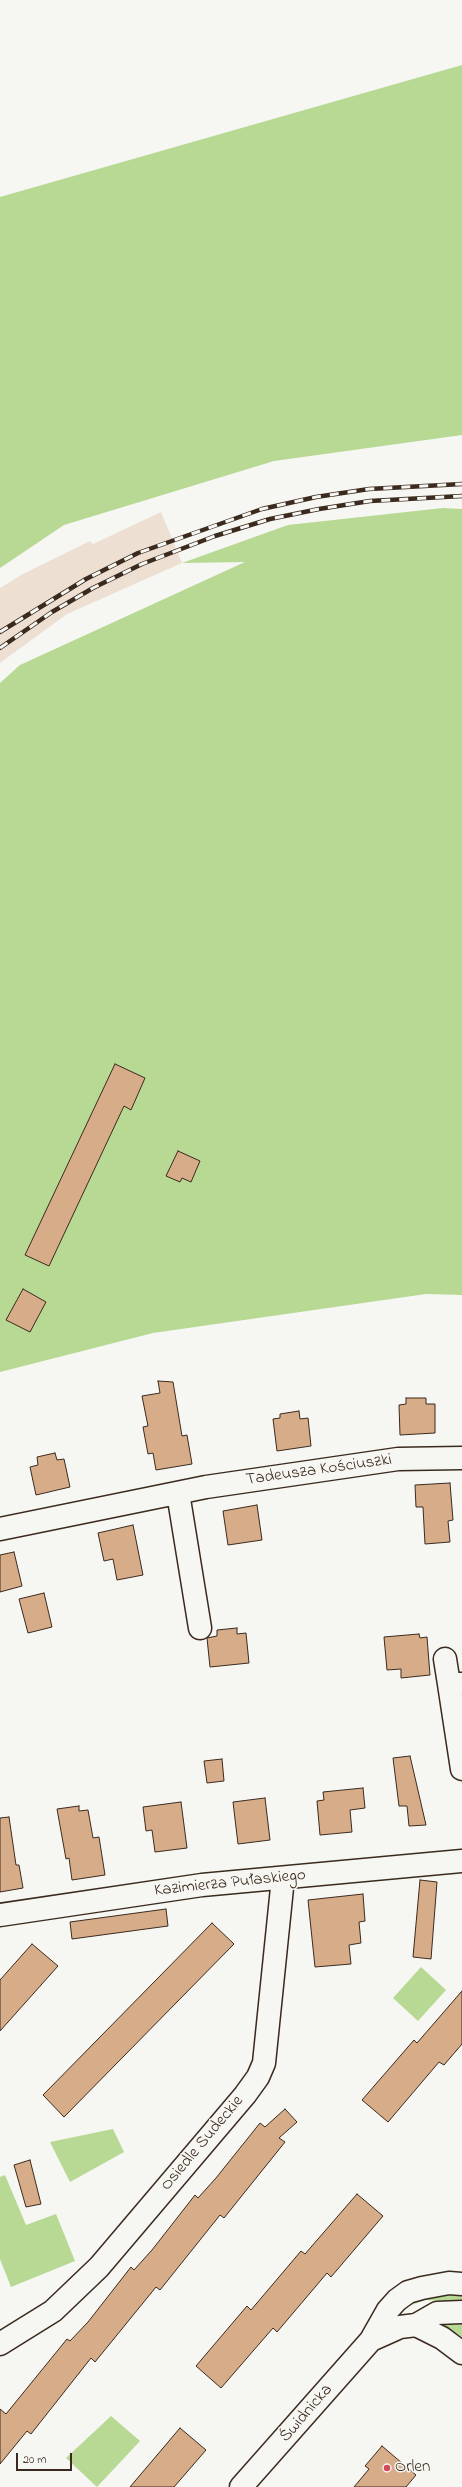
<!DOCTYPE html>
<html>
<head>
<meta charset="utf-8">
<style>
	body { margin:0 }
	#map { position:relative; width:462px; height:2487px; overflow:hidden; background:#f6f6f2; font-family:"Indie Flower",sans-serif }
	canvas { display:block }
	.scale { position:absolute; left:16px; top:2453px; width:56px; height:18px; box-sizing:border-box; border:2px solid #3b2a1e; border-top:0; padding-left:5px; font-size:12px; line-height:14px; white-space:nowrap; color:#3b2a1e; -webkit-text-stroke:3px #f6f6f2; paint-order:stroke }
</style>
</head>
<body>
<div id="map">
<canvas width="462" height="2487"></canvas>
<div class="scale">20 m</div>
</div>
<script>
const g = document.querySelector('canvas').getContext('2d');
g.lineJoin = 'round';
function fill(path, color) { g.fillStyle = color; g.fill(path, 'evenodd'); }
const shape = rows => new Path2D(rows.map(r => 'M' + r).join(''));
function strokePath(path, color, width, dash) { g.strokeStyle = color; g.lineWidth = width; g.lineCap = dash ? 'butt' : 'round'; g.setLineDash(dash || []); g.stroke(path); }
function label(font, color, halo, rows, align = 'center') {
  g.font = font + ' "Indie Flower",sans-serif'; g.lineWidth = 3; g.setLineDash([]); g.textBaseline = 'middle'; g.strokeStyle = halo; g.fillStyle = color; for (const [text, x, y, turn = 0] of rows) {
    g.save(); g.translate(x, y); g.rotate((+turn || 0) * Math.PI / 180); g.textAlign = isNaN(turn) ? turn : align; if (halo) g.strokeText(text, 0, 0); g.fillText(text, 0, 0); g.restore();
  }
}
fill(shape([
	[161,512,182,563,67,614,0,663,0,588,23,574,90,541,93,544]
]), '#ede0d2');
fill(shape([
	[462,65,462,435,274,461,64,525,0,568,0,197],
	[443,508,462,509,462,1295,426,1294,153,1333,0,1372,0,683,20,665,245,562,182,563,288,525],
	[421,1967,446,1990,418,2021,393,1998],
	[113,2129,124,2152,70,2182,50,2142],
	[5,2175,26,2225,56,2214,75,2261,11,2287,0,2259,0,2177],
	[462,2292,462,2302,426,2300,405,2307,407,2299],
	[462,2318,462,2337,436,2321],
	[111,2416,140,2441,97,2487,66,2458]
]), '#b7d993');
const building = shape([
	[115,1064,145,1078,131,1110,124,1106,49,1266,25,1255,115,1064],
	[178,1151,200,1161,191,1182,182,1178,180,1182,166,1176,178,1151],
	[23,1289,46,1302,30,1332,6,1320,23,1289],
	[158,1381,173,1382,182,1436,187,1435,192,1464,156,1470,153,1453,148,1454,143,1427,148,1426,142,1396,160,1393,158,1381],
	[406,1398,426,1398,426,1404,435,1404,435,1433,400,1435,399,1405,406,1404,406,1398],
	[299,1411,300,1419,308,1418,311,1446,277,1451,273,1419,280,1418,280,1414,299,1411],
	[55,1453,57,1460,64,1459,70,1487,36,1495,30,1467,38,1465,37,1457,55,1453],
	[450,1483,453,1520,448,1521,450,1542,425,1544,423,1507,416,1507,415,1485,450,1483],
	[257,1505,262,1540,228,1545,223,1511,257,1505],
	[133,1525,143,1575,117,1580,113,1559,104,1561,98,1533,133,1525],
	[14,1552,22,1586,0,1592,0,1555,14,1552],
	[44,1593,52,1627,28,1633,19,1599,44,1593],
	[237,1628,237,1634,246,1633,249,1663,210,1667,207,1638,217,1636,217,1630,237,1628],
	[419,1634,420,1638,427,1637,430,1675,401,1678,401,1669,387,1670,384,1637,419,1634],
	[410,1756,426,1825,409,1826,407,1806,399,1806,393,1758,410,1756],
	[222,1759,224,1781,207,1783,204,1761,222,1759],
	[363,1788,365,1808,350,1810,352,1832,320,1835,317,1801,324,1800,323,1792,363,1788],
	[265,1798,270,1840,238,1844,233,1802,265,1798],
	[181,1802,187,1848,155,1852,152,1830,146,1831,143,1807,181,1802],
	[79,1806,79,1811,88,1810,93,1838,99,1837,105,1875,72,1880,69,1858,66,1859,57,1809,79,1806],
	[9,1817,16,1865,19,1865,23,1888,0,1892,0,1818,9,1817],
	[420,1880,437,1882,431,1959,413,1957,420,1880],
	[363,1894,365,1921,359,1922,361,1943,349,1945,351,1964,315,1967,308,1900,363,1894],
	[166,1909,168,1926,72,1939,70,1922,166,1909],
	[212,1923,234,1944,64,2117,43,2095,212,1923],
	[32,1944,58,1966,0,2031,0,1980,32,1944],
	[462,1991,462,2044,444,2065,439,2062,388,2122,362,2100,414,2040,417,2043,462,1991],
	[285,2109,297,2122,279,2138,285,2142,224,2218,220,2215,160,2290,156,2287,95,2362,91,2358,31,2434,27,2431,0,2464,0,2409,6,2414,67,2339,70,2341,88,2322,131,2267,134,2270,152,2250,195,2195,198,2198,216,2178,260,2123,265,2127,285,2109],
	[30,2160,41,2204,26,2207,14,2165,30,2160],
	[357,2194,383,2216,331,2277,327,2273,277,2332,273,2328,221,2388,196,2366,247,2306,251,2310,301,2251,305,2254,357,2194],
	[180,2428,206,2450,174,2487,130,2487,180,2428],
	[382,2446,416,2475,406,2487,354,2487,369,2469,365,2466,382,2446]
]);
fill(building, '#d7ad89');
strokePath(building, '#3b2a1e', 1);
const minor = shape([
	[178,1493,200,1628],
	[0,1529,206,1487,398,1459,462,1458],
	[445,1659,449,1684],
	[462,1684,449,1684,462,1769],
	[0,1915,202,1885,462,1861],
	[371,2340,400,2327,416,2325,437,2313,462,2312],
	[0,2344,53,2311,99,2267,245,2095,258,2077,264,2063,283,1878],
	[241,2487,371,2340,388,2310,397,2300,408,2292,422,2288,449,2283,462,2284]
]);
const major = shape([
	[416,2325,442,2338,462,2353]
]);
strokePath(minor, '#3b2a1e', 25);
strokePath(major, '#3b2a1e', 25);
strokePath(minor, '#f6f6f2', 22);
strokePath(major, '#f6f6f2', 22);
const rail = shape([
	[0,632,86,579,138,553,262,509,316,497,369,489,462,484],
	[0,648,52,612,93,588,142,564,215,536,270,519,319,509,370,501,462,496]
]);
strokePath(rail, '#3b2a1e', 4.5);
strokePath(rail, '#f6f6f2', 3, [9]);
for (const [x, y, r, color] of [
	[387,2468,4,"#d1495b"]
]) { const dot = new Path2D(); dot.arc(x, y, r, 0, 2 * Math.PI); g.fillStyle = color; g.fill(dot); strokePath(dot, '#f6f6f2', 1.5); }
label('17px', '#3b2a1e', '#f6f6f2', [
	["Tadeusza Kościuszki",319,1471,-8],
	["Kazimierza Pułaskiego",230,1884,-6],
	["Osiedle Sudeckie",203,2144,-50],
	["Świdnicka",307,2414,-49]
]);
label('17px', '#3b2a1e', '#f6f6f2', [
	["Orlen",395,2468]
], 'left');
</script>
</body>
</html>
